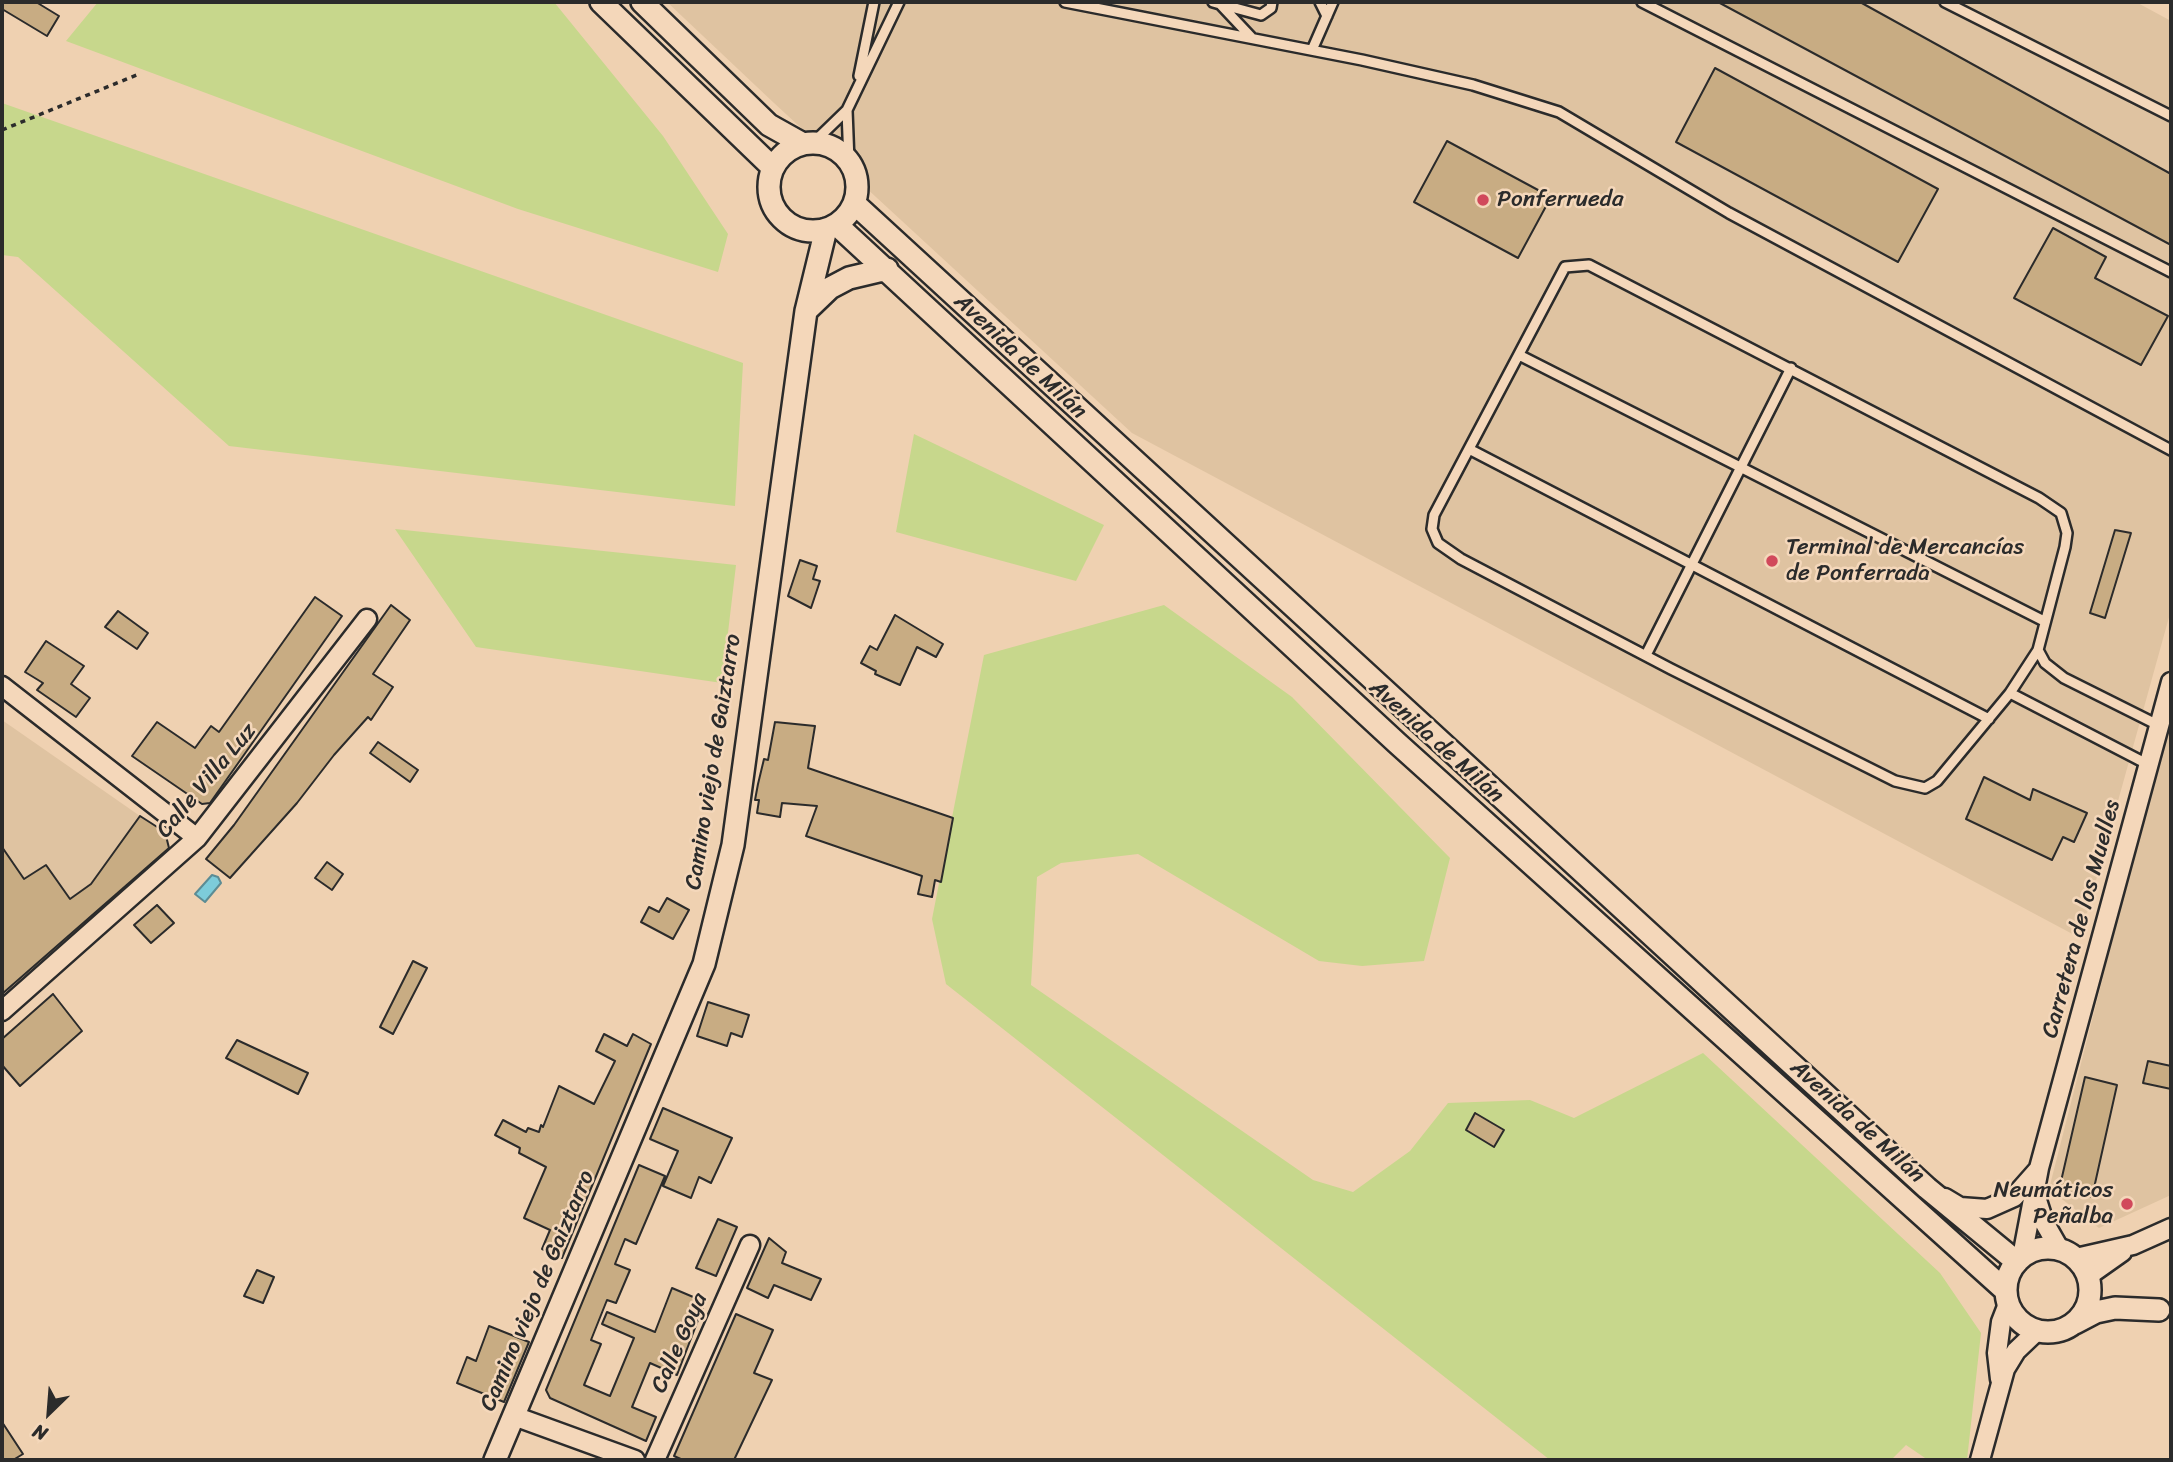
<!DOCTYPE html>
<html>
<head>
<meta charset="utf-8">
<style>
	body { margin:0 }
	#map { position:relative; width:2173px; height:1462px; overflow:hidden; background:#efd1b1; font-family:Sriracha,sans-serif }
	canvas { display:block }
	.frame { position:absolute; inset:0; border:4px solid #2b2b2b; pointer-events:none }
	.north { position:absolute; left:14px; top:1378px; width:70px; height:70px; -webkit-text-stroke:5px #f4d7ba; paint-order:stroke; rotate:205deg; font-size:19px; font-weight:700; line-height:28px; text-align:center; color:#2b2b2b }
	.north::after { content:''; display:block; margin:auto; width:24px; height:32px; background:#2b2b2b; clip-path:polygon(50% 0,100% 100%,50% 72%,0 100%) }
</style>
</head>
<body>
<div id="map">
<canvas width="2173" height="1462"></canvas>
<div class="frame"></div>
<div class="north">N</div>
</div>
<script>
const g = document.querySelector('canvas').getContext('2d');
g.lineJoin = 'round';
function fill(path, color) { g.fillStyle = color; g.fill(path, 'evenodd'); }
const shape = rows => new Path2D(rows.map(r => 'M' + r).join(''));
function strokePath(path, color, width, dash) { g.strokeStyle = color; g.lineWidth = width; g.lineCap = dash ? 'butt' : 'round'; g.setLineDash(dash || []); g.stroke(path); }
function label(font, color, halo, rows, align = 'center') {
  g.font = font + ' Sriracha,sans-serif'; g.lineWidth = 5; g.setLineDash([]); g.textBaseline = 'middle'; g.strokeStyle = halo; g.fillStyle = color; for (const [text, x, y, turn = 0] of rows) {
    g.save(); g.translate(x, y); g.rotate((+turn || 0) * Math.PI / 180); g.textAlign = isNaN(turn) ? turn : align; if (halo) g.strokeText(text, 0, 0); g.fillText(text, 0, 0); g.restore();
  }
}
fill(shape([
	[667,2,2136,2,2171,21,2171,610,2080,938,1132,433,774,103],
	[2171,710,2171,1195,2099,1228,2049,1189],
	[2,720,140,816,91,884,2,946]
]), '#dfc3a1');
fill(shape([
	[98,2,554,2,663,136,728,234,718,272,518,209,66,41],
	[2,103,743,363,735,506,229,446,18,257,2,255],
	[914,434,1104,525,1076,581,896,532],
	[395,529,736,565,722,683,476,647],
	[1164,605,1292,697,1450,858,1424,961,1362,966,1319,961,1138,854,1061,863,1037,877,1031,985,1313,1180,1353,1192,1410,1151,1448,1103,1530,1100,1574,1118,1703,1053,1940,1273,1981,1333,1967,1460,1928,1460,1906,1445,1891,1460,1550,1460,946,984,932,919,984,655]
]), '#c7d78c');
const water = shape([
	[212,875,218,877,221,883,205,902,195,894,212,875]
]);
fill(water, '#7dccda');
strokePath(water, '#5c8c94', 2);
const building = shape([
	[2,2,36,2,59,16,47,36,2,9,2,2],
	[1718,2,1860,2,2171,174,2171,245,1718,2],
	[1715,68,1938,189,1898,262,1676,142,1715,68],
	[1447,141,1551,197,1518,258,1414,202,1447,141],
	[2053,228,2106,257,2095,278,2168,316,2141,365,2014,298,2053,228],
	[2115,530,2131,533,2105,618,2090,613,2115,530],
	[800,560,817,566,813,579,820,581,811,608,788,596,800,560],
	[315,597,342,616,210,803,202,804,132,756,157,722,195,748,211,726,219,732,315,597],
	[391,605,410,620,373,674,393,687,371,720,368,717,334,755,297,803,230,878,206,859,234,825,391,605],
	[118,611,148,633,137,649,105,627,118,611],
	[895,615,943,644,936,657,917,647,900,685,875,674,876,671,861,663,870,646,877,650,895,615],
	[46,641,84,666,71,684,90,698,76,717,37,690,43,683,25,672,46,641],
	[775,722,815,726,808,768,953,818,941,882,935,880,932,897,918,894,922,876,806,836,817,806,782,803,780,817,757,813,759,800,755,800,758,784,764,759,768,760,775,722],
	[378,742,418,770,410,782,370,753,378,742],
	[1984,777,2030,800,2033,789,2087,813,2074,842,2063,837,2052,860,1966,819,1984,777],
	[140,816,165,832,169,848,2,994,2,847,24,879,46,865,70,899,91,884,140,816],
	[327,862,343,874,332,890,315,878,327,862],
	[667,898,689,910,673,939,641,922,649,907,659,912,667,898],
	[157,905,174,923,151,943,134,925,157,905],
	[413,961,427,968,393,1034,380,1027,413,961],
	[53,994,82,1031,20,1086,2,1065,2,1039,53,994],
	[708,1002,749,1015,742,1037,731,1033,727,1046,697,1036,708,1002],
	[604,1034,627,1046,633,1034,651,1044,562,1258,542,1249,550,1230,524,1218,546,1167,519,1153,520,1148,495,1135,503,1120,526,1132,528,1128,539,1132,541,1125,543,1127,559,1086,594,1104,615,1061,596,1051,604,1034],
	[237,1040,308,1073,298,1094,226,1058,237,1040],
	[2148,1061,2171,1066,2171,1089,2143,1083,2148,1061],
	[2085,1077,2117,1085,2092,1197,2059,1190,2085,1077],
	[663,1108,732,1138,711,1183,699,1177,691,1198,663,1186,678,1151,650,1139,663,1108],
	[1475,1113,1504,1130,1494,1147,1466,1130,1475,1113],
	[639,1165,665,1176,636,1244,625,1239,615,1264,630,1270,616,1303,607,1300,591,1340,601,1344,584,1385,610,1396,634,1338,602,1324,607,1312,655,1332,672,1288,705,1302,677,1375,650,1363,632,1407,656,1417,646,1441,550,1398,546,1390,639,1165],
	[718,1219,737,1227,716,1276,696,1268,718,1219],
	[769,1238,786,1252,782,1263,821,1279,811,1300,774,1285,768,1298,747,1288,769,1238],
	[257,1270,274,1277,263,1303,244,1296,257,1270],
	[736,1314,773,1330,754,1373,772,1380,734,1460,683,1460,674,1456,736,1314],
	[489,1326,529,1342,504,1402,457,1383,467,1357,476,1361,489,1326],
	[2,1422,23,1454,13,1460,2,1460,2,1422]
]);
fill(building, '#c8ac83');
strokePath(building, '#2b2b2b', 2);
const service = shape([
	[1065,2,1362,60,1473,85,1559,112,1729,213,2171,450],
	[1213,2,1220,4,1252,38],
	[1320,2,1327,16],
	[1642,2,2171,272],
	[1945,2,2171,116],
	[1220,4,1261,15,1271,8,1272,2],
	[1312,50,1333,2],
	[859,76,874,2],
	[847,110,849,162],
	[814,142,847,110,899,2],
	[1519,355,2044,621],
	[1469,449,1989,719],
	[1646,655,1791,368],
	[2010,693,2038,650],
	[2149,765,2010,693,1937,781,1925,788,1895,781,1671,669,1461,559,1438,543,1432,529,1434,515,1565,267,1589,265,2039,498,2061,513,2067,533,2065,547,2038,650,2045,663,2064,678,2160,726]
]);
const minor = shape([
	[2,686,197,838],
	[2,1011,197,838,367,619],
	[2035,1194,2044,1222,2060,1250],
	[1945,1198,1960,1207,1987,1209,2014,1197,2037,1171],
	[2022,1257,2039,1168,2171,682],
	[2076,1258,2133,1245,2171,1228],
	[2088,1276,2122,1252],
	[2000,1379,1997,1353,2001,1322,2008,1304],
	[514,1416,635,1460],
	[655,1460,750,1245],
	[1980,1460,2005,1369,2016,1351,2037,1331]
]);
const tertiary = shape([
	[601,2,773,168],
	[642,2,769,125,803,144],
	'769 187a44 44 0 1 1 88 0a44 44 0 1 1-88 0Z',
	[855,204,1927,1188,2017,1262],
	[837,225,1397,743,2006,1291],
	[806,311,830,288,849,278,887,269],
	'2006 1290a42 42 0 1 1 84 0a42 42 0 1 1-84 0Z',
	[2075,1323,2096,1312,2115,1308,2159,1310],
	[495,1460,704,964,733,845,806,311,826,229]
]);
strokePath(service, '#2b2b2b', 14);
strokePath(minor, '#2b2b2b', 23);
strokePath(tertiary, '#2b2b2b', 26);
strokePath(shape([
	[2,130,139,74]
]), '#2b2b2b', 3.5, [5, 5]);
strokePath(service, '#f4d7ba', 9);
strokePath(minor, '#f4d7ba', 18);
strokePath(tertiary, '#f4d7ba', 21);
for (const [x, y, r, color] of [
	[1483,200,7,"#d1495b"],
	[1772,561,7,"#d1495b"],
	[2127,1204,7,"#d1495b"]
]) { const dot = new Path2D(); dot.arc(x, y, r, 0, 2 * Math.PI); g.fillStyle = color; g.fill(dot); strokePath(dot, '#f4d7ba', 2.5); }
label('23px', '#2b2b2b', '#f4d7ba', [
	["Ponferrueda",1497,200],
	["Terminal de Mercancías",1786,548],
	["de Ponferrada",1786,574],
	["Neumáticos",2113,1191,"right"],
	["Peñalba",2113,1217,"right"]
], 'left');
label('23px', '#2b2b2b', '#f4d7ba', [
	["Avenida de Milán",1020,357,43],
	["Avenida de Milán",1436,742,42],
	["Camino viejo de Gaiztarro",714,762,-81],
	["Calle Villa Luz",207,781,-50],
	["Carretera de los Muelles",2082,919,-75],
	["Avenida de Milán",1857,1122,42],
	["Camino viejo de Gaiztarro",538,1291,-67],
	["Calle Goya",680,1343,-66]
]);
</script>
</body>
</html>
